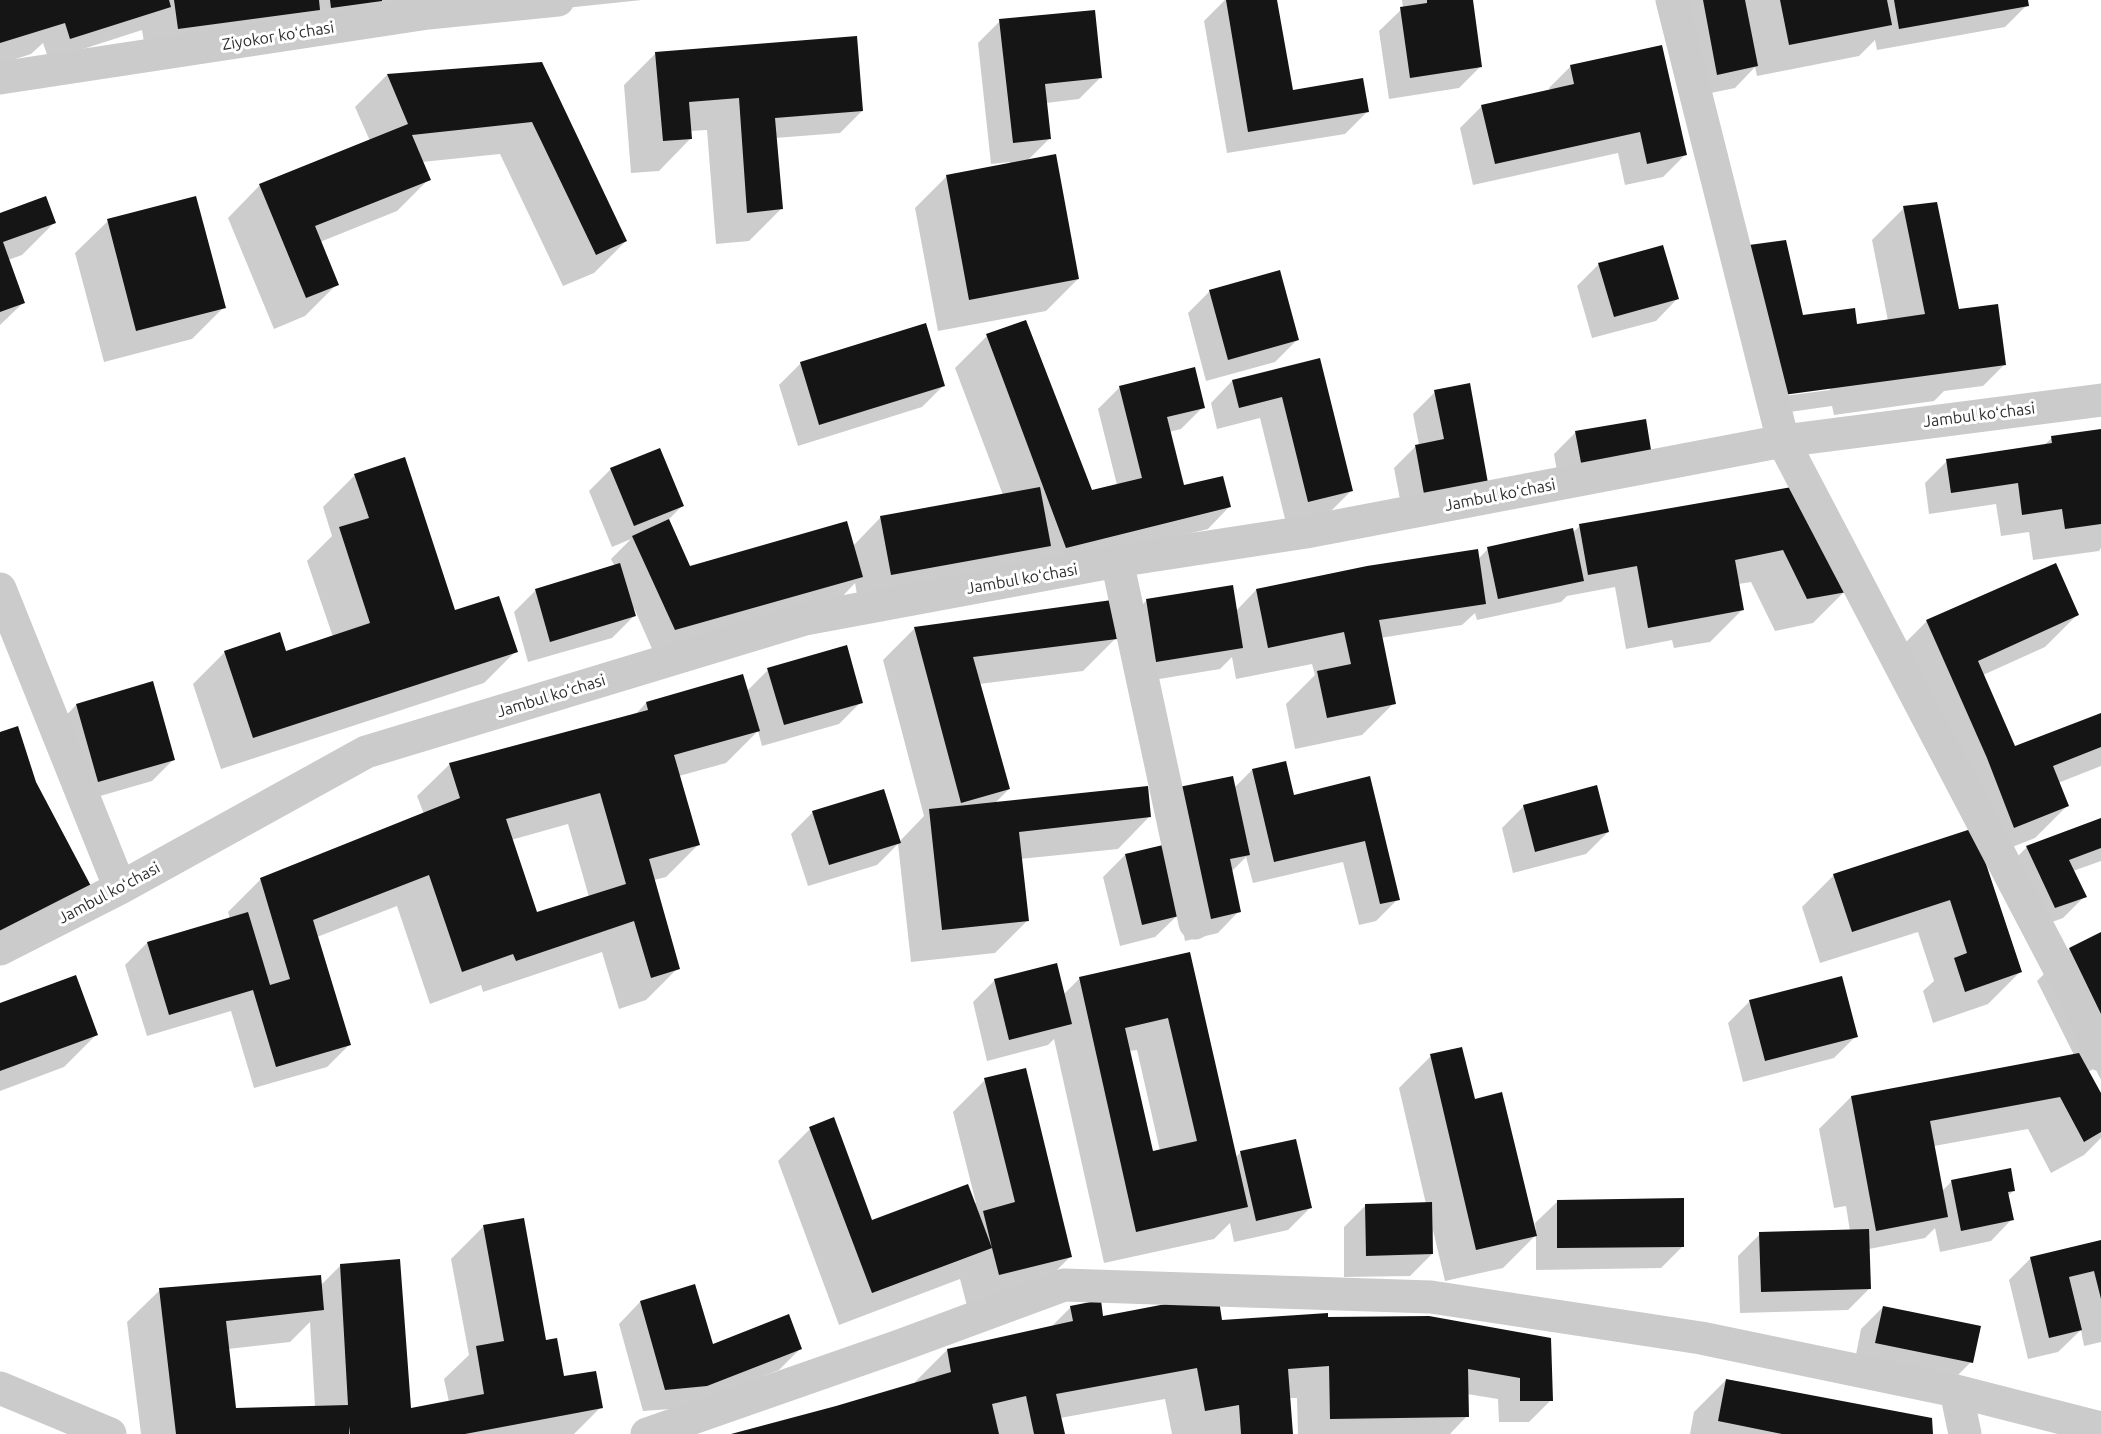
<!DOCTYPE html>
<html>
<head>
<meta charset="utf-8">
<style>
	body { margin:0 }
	canvas { display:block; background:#fff }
</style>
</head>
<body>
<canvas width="2101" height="1434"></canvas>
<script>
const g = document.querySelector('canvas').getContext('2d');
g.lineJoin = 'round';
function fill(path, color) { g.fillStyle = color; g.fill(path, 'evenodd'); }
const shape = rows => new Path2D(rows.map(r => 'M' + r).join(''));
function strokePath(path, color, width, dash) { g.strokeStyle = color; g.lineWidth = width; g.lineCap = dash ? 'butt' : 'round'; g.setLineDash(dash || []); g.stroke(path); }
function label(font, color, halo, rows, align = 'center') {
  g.font = font + ' Ubuntu,sans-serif'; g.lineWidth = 6; g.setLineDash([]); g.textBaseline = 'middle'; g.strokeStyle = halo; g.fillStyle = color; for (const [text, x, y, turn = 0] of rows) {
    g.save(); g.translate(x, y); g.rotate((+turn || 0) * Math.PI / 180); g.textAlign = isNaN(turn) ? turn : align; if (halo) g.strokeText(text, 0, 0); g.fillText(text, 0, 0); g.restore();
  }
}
fill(shape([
	[0,0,642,0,460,19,147,61,142,30,49,60,43,43,31,54,0,64],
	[1225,0,1276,0,1292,92,1367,112,1345,134,1227,153,1204,21],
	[1402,0,1472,0,1481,66,1459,88,1389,99,1379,31,1403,8],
	[1677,0,2026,0,2027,5,2005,27,1877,50,1875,40,1859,56,1757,76,1755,67,1735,88,1696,96],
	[1000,21,1101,77,1079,99,1046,103,1050,138,1027,161,1078,279,1046,311,938,331,915,208,947,176,1010,165,1010,162,991,164,978,43],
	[656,53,862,111,840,133,775,138,781,209,749,241,716,244,707,130,690,131,691,138,659,171,631,173,624,85],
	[541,64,626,241,594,273,563,286,500,154,422,162,429,179,397,211,320,242,337,284,305,316,274,329,228,218,260,185,370,141,355,107,387,75],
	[1571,66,1685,155,1663,177,1625,185,1618,153,1473,185,1460,128,1482,106,1550,91,1549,88],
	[1904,208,1958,311,2005,364,1983,386,1944,391,1934,401,1834,415,1832,406,1761,416,1802,317,1856,327,1888,321,1872,240],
	[1830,387,1830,390,1776,397,1775,394],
	[0,215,54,223,22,255,8,260,23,303,0,325],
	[108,221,224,307,192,339,104,362,75,253],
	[1599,264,1677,299,1656,321,1592,338,1577,286],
	[1210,291,1297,340,1275,362,1206,381,1188,313],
	[987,336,1091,492,1117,485,1098,409,1120,387,1203,407,1181,429,1169,432,1183,487,1229,507,1208,529,1131,548,859,606,855,583,840,599,653,651,634,608,634,616,612,638,528,662,514,612,536,590,615,567,611,559,631,539,612,547,589,491,611,469,682,506,668,520,689,567,853,546,881,517,1003,495,955,368],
	[1319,360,1351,491,1329,513,1286,523,1260,418,1217,429,1211,403,1232,381],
	[801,363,944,385,922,407,798,446,779,385],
	[1435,392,1487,482,1403,515,1394,468,1416,446,1419,445,1413,414],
	[2101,430,2101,548,2099,551,2033,560,2029,532,2001,536,1996,504,1929,514,1925,483,1947,461,2043,446,2052,438],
	[1576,432,1629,478,1560,489,1554,454],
	[355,475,454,612,516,651,484,683,221,769,193,684,225,652,285,653,333,637,307,561,332,536,323,507],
	[1791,488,1845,591,1813,623,1775,631,1751,582,1738,584,1742,610,1710,642,1674,648,1672,640,1626,649,1615,587,1567,596,1561,602,1477,620,1475,613,1462,625,1380,638,1394,703,1362,735,1295,749,1286,704,1315,675,1312,664,1236,679,1232,657,1220,669,1135,683,1124,623,1146,601,1236,611,1256,590,1478,559,1488,549,1572,533,1580,526],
	[2077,615,2045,647,1983,675,2014,748,2101,714,2101,766,2058,783,2067,806,2035,838,1982,859,2020,972,1988,1004,1933,1023,1923,991,1934,981,1918,932,1820,963,1802,907,1834,875,1971,830,1895,653,1927,621],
	[915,628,1115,639,1083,671,979,684,1009,789,994,804,1150,816,1118,849,1020,859,1027,921,995,953,911,962,898,844,877,865,808,886,791,834,813,812,899,842,924,816,883,660],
	[768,670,861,702,839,724,762,746,758,731,726,763,679,776,698,845,666,877,654,880,678,968,646,1000,619,1009,602,952,483,992,481,985,430,1004,397,906,317,937,349,1045,327,1067,254,1088,231,1011,147,1036,125,965,147,943,230,919,228,912,260,880,424,814,417,796,450,764,634,716,646,703,742,676,747,691],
	[568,824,589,897,536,914,511,840],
	[76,705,174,759,152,781,76,803,55,727],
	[1252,770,1293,797,1369,778,1398,899,1376,921,1359,925,1343,862,1253,883,1246,857,1231,872,1239,911,1218,933,1185,941,1180,913,1155,937,1120,946,1103,877,1125,855,1161,846,1234,788],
	[1524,806,1608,832,1586,854,1513,873,1502,828],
	[2101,820,2101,861,2073,871,2085,896,2063,918,2033,929,2005,869,2027,847],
	[2101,934,2101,1080,2095,1068,2088,1072,2101,1096,2101,1138,2084,1155,2051,1173,2028,1129,1934,1146,1942,1191,1952,1181,2014,1190,2008,1196,2012,1219,1991,1241,1940,1252,1935,1228,1925,1238,1869,1249,1870,1288,1848,1310,1740,1313,1738,1256,1760,1234,1850,1231,1846,1206,1834,1208,1819,1129,1851,1097,2074,1055,2037,981,2069,949],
	[1189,954,1235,1158,1241,1152,1310,1208,1288,1230,1234,1242,1230,1223,1214,1239,1104,1263,1054,1039,1048,1045,987,1061,973,1002,995,980,1063,995,1080,978],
	[1137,1050,1160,1151,1152,1153,1128,1051],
	[1750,1001,1856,1036,1834,1058,1743,1082,1728,1023],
	[0,1004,96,1035,64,1067,0,1091],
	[1431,1056,1474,1101,1536,1231,1535,1223,1557,1202,1683,1246,1661,1268,1536,1270,1536,1235,1503,1268,1445,1281,1433,1230,1432,1254,1410,1276,1344,1277,1344,1227,1366,1205,1426,1204,1399,1088],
	[985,1080,1071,1256,1039,1288,967,1306,960,1279,839,1325,778,1161,810,1129,871,1222,976,1203,953,1112],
	[483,1227,563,1378,601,1407,574,1434,141,1434,127,1322,160,1290,320,1286,341,1265,409,1410,449,1402,444,1379,469,1355,451,1259],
	[310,1322,315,1407,234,1409,228,1349,290,1342],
	[2101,1242,2101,1342,2084,1346,2081,1330,2058,1352,2028,1359,2009,1280,2031,1258],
	[640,1302,712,1346,801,1348,779,1370,684,1408,643,1411,619,1324],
	[1071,1307,1102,1317,1221,1321,1327,1319,1550,1339,1551,1400,1529,1422,1499,1422,1498,1399,1467,1394,1467,1416,1450,1434,1298,1434,1297,1398,1288,1398,1291,1434,1172,1434,1165,1399,1060,1418,1064,1434,734,1434,837,1408,916,1384,915,1382,947,1350,1050,1328],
	[1883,1307,1971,1362,1949,1384,1854,1365,1861,1329],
	[1726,1380,1932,1434,1690,1434,1694,1412]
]), '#0003');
fill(shape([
	[0,0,169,0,171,7,70,39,65,23,0,43],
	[174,0,319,0,320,10,178,29],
	[330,0,382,0,382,1,331,8],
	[1226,0,1277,0,1293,90,1363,78,1369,112,1248,132],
	[1427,0,1473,0,1482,67,1410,78,1400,7,1427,3],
	[1703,0,1745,0,1758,66,1717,75],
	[1780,0,1887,0,1892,25,1789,45],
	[1894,0,2028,0,2029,6,1899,29],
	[1095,10,1102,78,1045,84,1051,139,1013,143,999,19],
	[857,36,863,111,775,118,783,209,747,213,739,98,689,102,692,139,663,141,655,52],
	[1662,45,1687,155,1647,164,1640,132,1495,164,1481,105,1574,84,1570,65],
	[542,62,627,241,596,255,532,122,412,135,431,180,315,226,339,285,306,298,259,184,408,124,387,74],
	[1056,154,1079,279,969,300,946,175],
	[46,196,56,223,3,242,25,303,0,312,0,213],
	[196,196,226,308,136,331,107,219],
	[1937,202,1959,309,1998,304,2006,365,1783,395,1749,245,1786,240,1803,315,1855,308,1857,324,1925,314,1903,206],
	[1663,245,1679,299,1614,317,1598,263],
	[1280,270,1299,340,1228,360,1209,290],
	[1026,320,1092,490,1142,478,1119,386,1195,367,1205,408,1167,417,1184,485,1223,476,1231,507,1066,548,986,334],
	[926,323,945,386,819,425,800,362],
	[1320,358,1353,491,1308,502,1282,397,1239,408,1232,380],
	[1470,383,1488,483,1424,494,1415,445,1444,439,1434,390],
	[1646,419,1652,456,1582,468,1575,431],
	[2101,429,2101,524,2065,529,2062,509,2022,515,2018,483,1951,493,1946,459,2052,443,2051,436],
	[660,448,684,506,634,526,610,468],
	[405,457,455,610,499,596,518,652,253,738,224,651,280,632,286,651,370,623,339,527,369,518,354,474],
	[1040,487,1051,546,891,575,880,516],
	[1792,487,1847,592,1807,599,1783,550,1735,560,1744,610,1648,628,1637,566,1588,575,1579,524],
	[669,519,690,566,847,521,863,577,675,630,632,536],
	[1573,528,1584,581,1498,599,1487,547],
	[1478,549,1486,604,1379,620,1396,704,1327,718,1317,671,1351,664,1344,632,1268,648,1256,589,1367,566],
	[620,563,636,616,550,642,535,589],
	[2056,563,2079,615,1978,661,2015,746,2101,713,2101,747,2053,766,2069,806,2014,828,1987,758,1926,620],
	[1233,585,1243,648,1156,662,1146,599],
	[1112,600,1117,639,973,657,1010,789,961,803,914,627],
	[847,645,863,703,784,725,767,668],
	[743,674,760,731,674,755,700,845,649,859,680,969,651,978,634,921,516,961,513,954,462,972,429,875,313,920,351,1045,276,1067,253,990,169,1015,147,942,248,912,270,985,290,979,260,878,460,798,449,763,648,710,646,702],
	[600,793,626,884,537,912,506,819],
	[153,681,175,760,98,782,76,704],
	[18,726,36,782,92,888,0,936,0,732],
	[1286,761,1294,795,1370,776,1400,900,1380,904,1365,841,1274,862,1252,769],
	[1233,776,1250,855,1230,859,1241,912,1207,920,1179,787],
	[1597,785,1609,832,1535,852,1523,805],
	[1148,786,1151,817,1019,832,1029,921,942,930,929,809],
	[884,789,901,843,829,865,812,811],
	[2101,818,2101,848,2069,860,2087,897,2055,908,2026,846],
	[1974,828,2022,972,1965,992,1954,958,1967,953,1950,900,1852,932,1833,874],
	[1163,845,1179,916,1142,925,1125,854],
	[2101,932,2101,1014,2069,948],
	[1190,952,1248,1207,1136,1232,1079,977],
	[1168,1018,1197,1141,1153,1151,1125,1028],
	[1057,963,1072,1024,1009,1040,994,979],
	[76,975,98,1035,0,1071,0,1003],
	[1842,976,1858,1037,1765,1061,1749,1000],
	[1462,1047,1475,1099,1502,1092,1537,1236,1476,1250,1430,1054],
	[2079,1053,2101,1093,2101,1132,2084,1142,2060,1097,1930,1121,1948,1217,1876,1231,1851,1096],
	[1026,1068,1072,1257,999,1275,992,1248,872,1293,809,1127,834,1117,872,1220,968,1184,992,1248,983,1211,1015,1202,984,1078],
	[1296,1139,1312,1208,1256,1221,1240,1151],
	[2011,1168,2015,1191,2008,1192,2014,1220,1961,1231,1951,1180],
	[1684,1198,1684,1247,1557,1248,1557,1200],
	[1432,1202,1433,1254,1366,1256,1365,1204],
	[524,1218,546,1340,557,1338,564,1376,596,1371,603,1408,465,1434,350,1434,349,1426,349,1434,176,1434,159,1288,321,1275,324,1310,226,1321,236,1408,348,1405,340,1264,400,1259,411,1408,484,1394,476,1346,504,1341,483,1225],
	[1869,1229,1871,1289,1761,1292,1759,1232],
	[2101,1240,2101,1299,2094,1271,2069,1277,2082,1330,2049,1338,2030,1257],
	[695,1284,713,1344,789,1314,802,1349,707,1386,665,1390,640,1301],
	[1218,1294,1222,1320,1328,1313,1328,1317,1429,1316,1551,1338,1553,1401,1520,1401,1520,1378,1468,1369,1469,1417,1330,1419,1329,1366,1288,1369,1293,1434,1241,1434,1239,1405,1205,1411,1197,1368,1056,1394,1065,1434,1034,1434,1026,1396,992,1404,999,1434,731,1434,836,1406,951,1372,947,1349,1073,1321,1070,1306,1101,1300,1103,1316],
	[1883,1306,1981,1326,1973,1363,1875,1343],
	[1726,1379,1932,1418,1933,1434,1782,1434,1718,1421]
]), '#151515');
strokePath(shape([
	[1672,0,1783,441,2070,989,2101,1055],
	[0,78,428,13,558,0],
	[1117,561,1195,923],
	[0,589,120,888],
	[0,949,120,888,366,752,805,619,1117,561,1306,532,1783,441,2101,400],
	[0,1388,110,1434],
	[1956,1391,1965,1434],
	[647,1434,899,1346,1064,1285,1431,1297,1701,1338,1956,1391,2101,1428]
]), '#cbcbcb', 33);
label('16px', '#2e2e2e', '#fff', [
	["Ziyokor koʻchasi",278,36,-9],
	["Jambul koʻchasi",1979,415,-7],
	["Jambul koʻchasi",1500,495,-11],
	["Jambul koʻchasi",1022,579,-10],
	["Jambul koʻchasi",551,696,-17],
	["Jambul koʻchasi",109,893,-28]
]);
</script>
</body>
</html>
